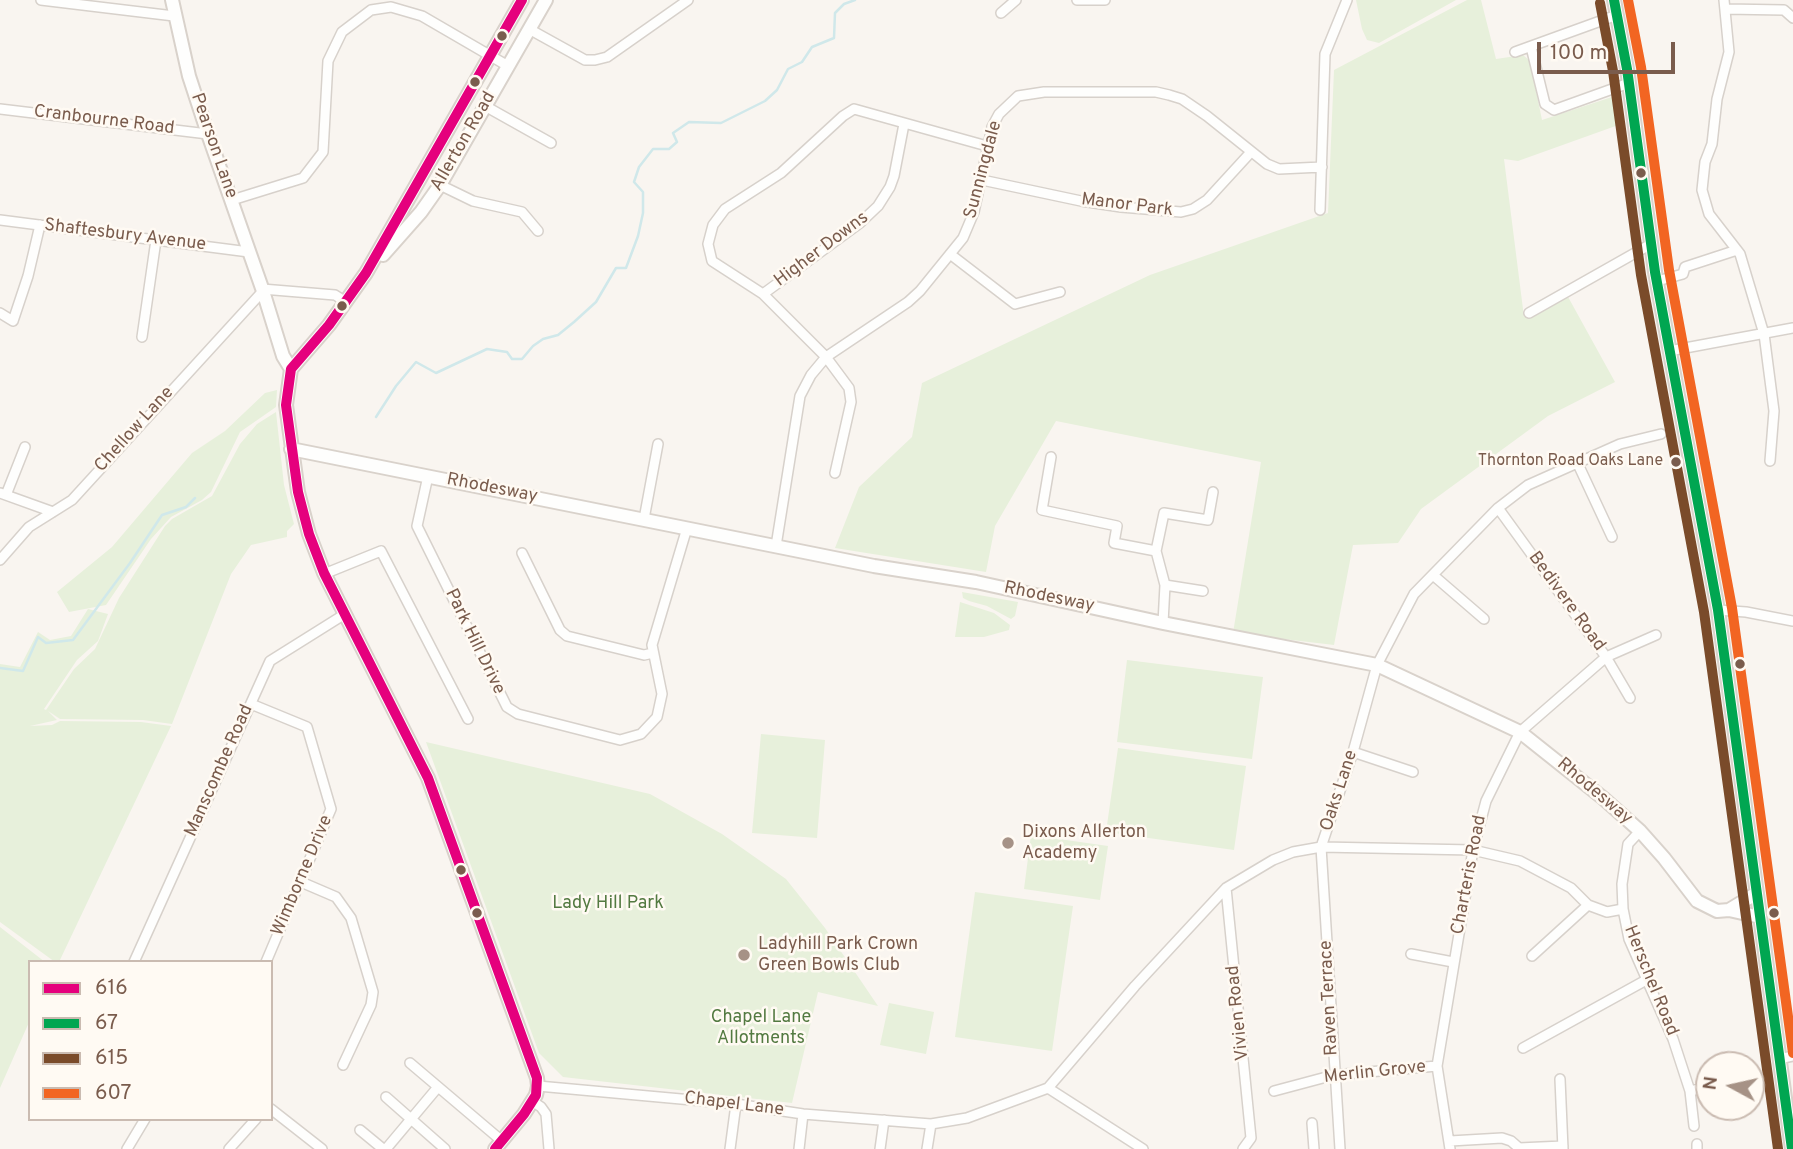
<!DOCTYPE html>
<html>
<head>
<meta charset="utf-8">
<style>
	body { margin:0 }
	#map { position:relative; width:1793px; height:1149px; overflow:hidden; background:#f9f5f0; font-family:Overpass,sans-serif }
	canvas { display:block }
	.legend { position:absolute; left:28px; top:960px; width:245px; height:161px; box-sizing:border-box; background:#fffaf3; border:2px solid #cabbb1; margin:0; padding:9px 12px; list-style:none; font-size:21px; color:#7a5c4d }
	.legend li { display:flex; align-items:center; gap:14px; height:35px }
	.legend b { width:35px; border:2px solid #cabbb1 }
	.north { position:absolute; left:1695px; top:1051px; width:70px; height:70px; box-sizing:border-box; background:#fffaf3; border:2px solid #cabbb1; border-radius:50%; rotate:278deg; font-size:19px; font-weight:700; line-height:28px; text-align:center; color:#7a5c4d }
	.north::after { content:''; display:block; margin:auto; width:24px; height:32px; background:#a69286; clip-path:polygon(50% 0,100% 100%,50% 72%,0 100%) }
	.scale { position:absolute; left:1537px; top:42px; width:138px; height:32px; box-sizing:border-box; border:4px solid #7a5c4d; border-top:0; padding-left:9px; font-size:21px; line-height:24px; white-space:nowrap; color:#7a5c4d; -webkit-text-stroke:5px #fffaf3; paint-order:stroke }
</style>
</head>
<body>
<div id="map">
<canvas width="1793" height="1149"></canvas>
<ul class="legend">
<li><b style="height:9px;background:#e5007d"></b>616</li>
<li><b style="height:9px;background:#00a651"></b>67</li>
<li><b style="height:9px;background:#7a4b2a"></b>615</li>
<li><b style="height:9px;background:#f26522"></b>607</li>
</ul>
<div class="north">N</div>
<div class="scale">100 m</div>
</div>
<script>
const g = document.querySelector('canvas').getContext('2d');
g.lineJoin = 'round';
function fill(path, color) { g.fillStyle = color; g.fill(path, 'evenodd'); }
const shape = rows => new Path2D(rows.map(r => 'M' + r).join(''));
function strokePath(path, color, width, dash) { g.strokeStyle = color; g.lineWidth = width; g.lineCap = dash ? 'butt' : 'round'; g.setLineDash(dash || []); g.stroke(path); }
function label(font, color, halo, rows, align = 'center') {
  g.font = font + ' Overpass,sans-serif'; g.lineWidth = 5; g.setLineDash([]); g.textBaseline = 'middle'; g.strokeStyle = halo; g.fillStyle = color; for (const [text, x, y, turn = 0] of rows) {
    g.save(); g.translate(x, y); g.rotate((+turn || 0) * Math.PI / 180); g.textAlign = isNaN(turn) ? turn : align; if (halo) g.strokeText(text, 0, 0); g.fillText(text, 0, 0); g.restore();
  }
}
fill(shape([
	[1356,0,1456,0,1379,43,1367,40,1362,29],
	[1467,0,1481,0,1496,59,1523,55,1530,61,1542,120,1618,95,1624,123,1518,161,1504,159,1524,317,1567,295,1615,382,1548,416,1421,509,1398,543,1353,545,1334,645,1233,633,1261,462,1056,421,995,526,986,572,835,548,859,487,912,437,922,383,1150,275,1328,213,1334,70],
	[277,390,276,407,240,432,211,492,202,500,171,517,151,539,106,605,69,612,57,592,112,547,192,453,225,431,265,393],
	[276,412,284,485,294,524,287,531,287,537,251,545,231,574,172,724,143,720,60,719,48,711,57,720,30,726,52,725,60,721,141,722,171,726,59,962,55,962,0,922,0,664,20,667,38,632,50,640,71,636,88,609,108,614,98,641,77,660,44,709,46,710,74,669,95,649,119,598,165,526,172,519,212,496,240,444,257,424],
	[962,592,1018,602,1015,616,1011,619,987,606,969,601,963,598],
	[960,602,994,613,1010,625,1009,630,984,637,955,637],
	[1127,660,1263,677,1252,759,1117,742],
	[761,734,825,740,817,838,752,833],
	[426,742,650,794,722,834,786,879,825,928,878,1006,818,992,792,1103,563,1077,539,1053],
	[1118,748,1246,766,1234,850,1106,832],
	[1031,835,1108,846,1100,900,1024,889],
	[975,892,1073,906,1052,1051,955,1037],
	[0,927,45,962,30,962,30,1020,0,1088],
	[889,1003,934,1012,926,1054,880,1045]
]), '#e7f0db');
strokePath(shape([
	[376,417,396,386,416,362,436,373,487,349,507,352,512,359,522,359,533,346,543,339,558,335,574,322,596,302,616,268,626,268,638,236,643,213,643,192,634,182,639,167,653,149,669,149,677,142,673,133,689,122,721,123,765,101,777,90,788,69,802,62,812,47,834,38,835,13,844,4,855,0],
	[0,668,23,671,38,637,46,643,73,640,130,563,162,515,186,507,195,498]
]), '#d0e8ea', 2.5);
const street = shape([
	[41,0,174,16],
	[1077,0,1105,0],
	[1724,0,1729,52,1717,99,1712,144,1705,162,1702,190,1709,214,1740,254,1764,334,1774,411,1770,461],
	[1726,9,1784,10,1793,18],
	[1001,13,1016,0],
	[529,29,585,60,595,60,607,57,688,0],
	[1531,47,1545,104,1554,110,1629,83],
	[1515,52,1617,15],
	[485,106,551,143],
	[0,109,208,134],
	[982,180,1081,201,1121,207,1181,212,1193,209,1207,200,1251,152],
	[440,185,473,201,522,212,538,231],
	[232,200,303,178,323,152,328,61,342,32,371,10,391,7,422,16,508,66],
	[1320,210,1325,54,1347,0],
	[0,220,249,252],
	[950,254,1015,304,1060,292],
	[1657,281,1683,274,1685,267,1737,250],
	[262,289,335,295,346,302],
	[763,294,860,223,878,206,890,187,894,176,904,124],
	[0,313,13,321,28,276,40,225],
	[1529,313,1651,244],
	[142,337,156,240],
	[1669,351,1793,328],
	[1051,457,1042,510,1117,526,1114,543,1156,551],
	[1577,462,1612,537],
	[835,473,851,402,849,388,826,357,763,294,712,261,708,244,713,225,725,209,781,173,843,116,854,109,987,146],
	[428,476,417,526,507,707,518,714,620,740,641,734,657,717,662,694,652,645,687,528],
	[0,493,53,512],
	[6,495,25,447],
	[1498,508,1606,657,1630,698],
	[644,519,658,444],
	[776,546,800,396,811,375,826,357,908,302,920,291,963,238,974,212,992,127,999,114,1018,96,1044,92,1156,92,1169,95,1182,99,1207,116,1267,164,1279,169,1322,167],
	[522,553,560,630,567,636,644,655,653,653],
	[0,560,29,527,72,500,263,291],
	[324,574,381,551,468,719],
	[1433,575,1484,619],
	[1165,585,1203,591],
	[1718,610,1746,612,1793,621],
	[1163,623,1165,585,1156,551,1164,513,1208,520,1213,492],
	[251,704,307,727,331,809,266,962],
	[1353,752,1413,772],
	[1640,831,1628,844,1622,884,1623,909,1629,939,1673,1039,1690,1091,1694,1126],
	[301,882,336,897,351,918,373,992,371,1005,343,1065],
	[1226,888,1251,1138,1243,1149],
	[1411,954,1453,962],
	[1532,956,1588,905],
	[134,962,270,661,345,614],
	[1523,1048,1648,979],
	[1779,1059,1793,1056],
	[410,1063,502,1141],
	[1560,1079,1563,1149],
	[538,1086,736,1104,803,1114,931,1124,967,1118,1048,1088,1135,986,1226,888,1273,860,1293,852,1321,847,1353,752,1377,665,1414,594,1498,508,1528,485,1620,444,1661,434],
	[1048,1088,1143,1149],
	[1274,1091,1334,1075,1437,1066],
	[1690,1091,1704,1088],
	[386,1097,445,1149],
	[532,1101,541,1107,546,1114,549,1149],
	[271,1109,322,1149],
	[1312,1123,1314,1149],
	[360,1130,383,1149],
	[1450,1141,1502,1138,1511,1141,1519,1148,1563,1146],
	[127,1149,145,1119],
	[229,1149,256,1119],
	[386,1149,438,1087],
	[730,1149,736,1104],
	[799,1149,803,1114],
	[880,1149,884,1120],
	[927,1149,931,1124],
	[1340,1149,1321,847,1473,850,1520,861,1571,888,1588,905,1607,912,1623,909],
	[1450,1149,1437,1066,1473,850,1486,801,1520,732,1606,657,1656,635],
	[1697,1149,1697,1144]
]);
const secondary = shape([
	[172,0,189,76,208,134,263,291,283,356,291,369],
	[1614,0,1627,69,1655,272,1718,610,1792,1149],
	[383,255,421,212,440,185,546,0],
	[291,449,874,566,976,582,1163,623,1377,665,1520,732,1603,798,1640,831,1664,858,1697,901,1717,911,1729,910,1760,917],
	[1729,910,1757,893],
	[495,1149,524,1114,536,1095,538,1086,537,1078,428,778,324,573,309,534,298,492,286,405,291,369,329,325,366,273,522,0]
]);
strokePath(street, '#d7d1cb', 12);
strokePath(secondary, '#d9d2cb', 16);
strokePath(street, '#fefefd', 9);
strokePath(secondary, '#fefefd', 12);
strokePath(shape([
	[495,1149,524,1114,536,1095,537,1078,428,778,324,573,309,534,298,492,286,405,291,369,329,325,366,273,522,0]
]), '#e5007d', 10);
strokePath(shape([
	[1614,0,1627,69,1655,272,1718,610,1792,1149]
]), '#00a651', 10);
strokePath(shape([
	[1600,3,1613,71,1641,275,1704,612,1778,1149]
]), '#7a4b2a', 10);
strokePath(shape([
	[1628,0,1641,67,1669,270,1732,608,1793,1053]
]), '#f26522', 10);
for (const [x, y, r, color] of [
	[502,36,6,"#7a5c4d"],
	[475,82,6,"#7a5c4d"],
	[1641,173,6,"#7a5c4d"],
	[342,306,6,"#7a5c4d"],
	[1676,462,6,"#7a5c4d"],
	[1740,664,6,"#7a5c4d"],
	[1008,843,7,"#a69286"],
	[461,870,6,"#7a5c4d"],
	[477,913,6,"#7a5c4d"],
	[1774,913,6,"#7a5c4d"],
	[744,955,7,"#a69286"]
]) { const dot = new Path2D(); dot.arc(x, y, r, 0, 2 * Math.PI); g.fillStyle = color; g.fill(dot); strokePath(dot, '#fffaf3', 2.5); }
label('16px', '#7a5c4d', '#fffaf3', [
	["Thornton Road Oaks Lane",1663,462]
], 'right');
label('18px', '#7a5c4d', '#fffaf3', [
	["Cranbourne Road",104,121,7],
	["Allerton Road",464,142,-60],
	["Pearson Lane",213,146,71],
	["Sunningdale",984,170,-75],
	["Manor Park",1127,206,7],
	["Shaftesbury Avenue",125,236,7],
	["Higher Downs",822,250,-37],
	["Chellow Lane",135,430,-48],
	["Rhodesway",492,489,11],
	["Rhodesway",1049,598,12],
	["Bedivere Road",1566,602,54],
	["Park Hill Drive",474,642,64],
	["Manscombe Road",220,771,-66],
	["Oaks Lane",1340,791,-72],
	["Rhodesway",1594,792,40],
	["Charteris Road",1470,875,-79],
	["Wimborne Drive",303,876,-67],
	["Herschel Road",1650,981,68],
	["Raven Terrace",1330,998,-93],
	["Vivien Road",1239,1013,-96],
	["Merlin Grove",1375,1073,-6],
	["Chapel Lane",734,1105,7]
]);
label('18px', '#7a5c4d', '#fffaf3', [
	["Dixons Allerton",1022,833],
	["Academy",1022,854],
	["Ladyhill Park Crown",758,945],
	["Green Bowls Club",758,966]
], 'left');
label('18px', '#537a41', '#fffaf3', [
	["Lady Hill Park",608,904],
	["Chapel Lane",761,1018],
	["Allotments",761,1039]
]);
</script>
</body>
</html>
